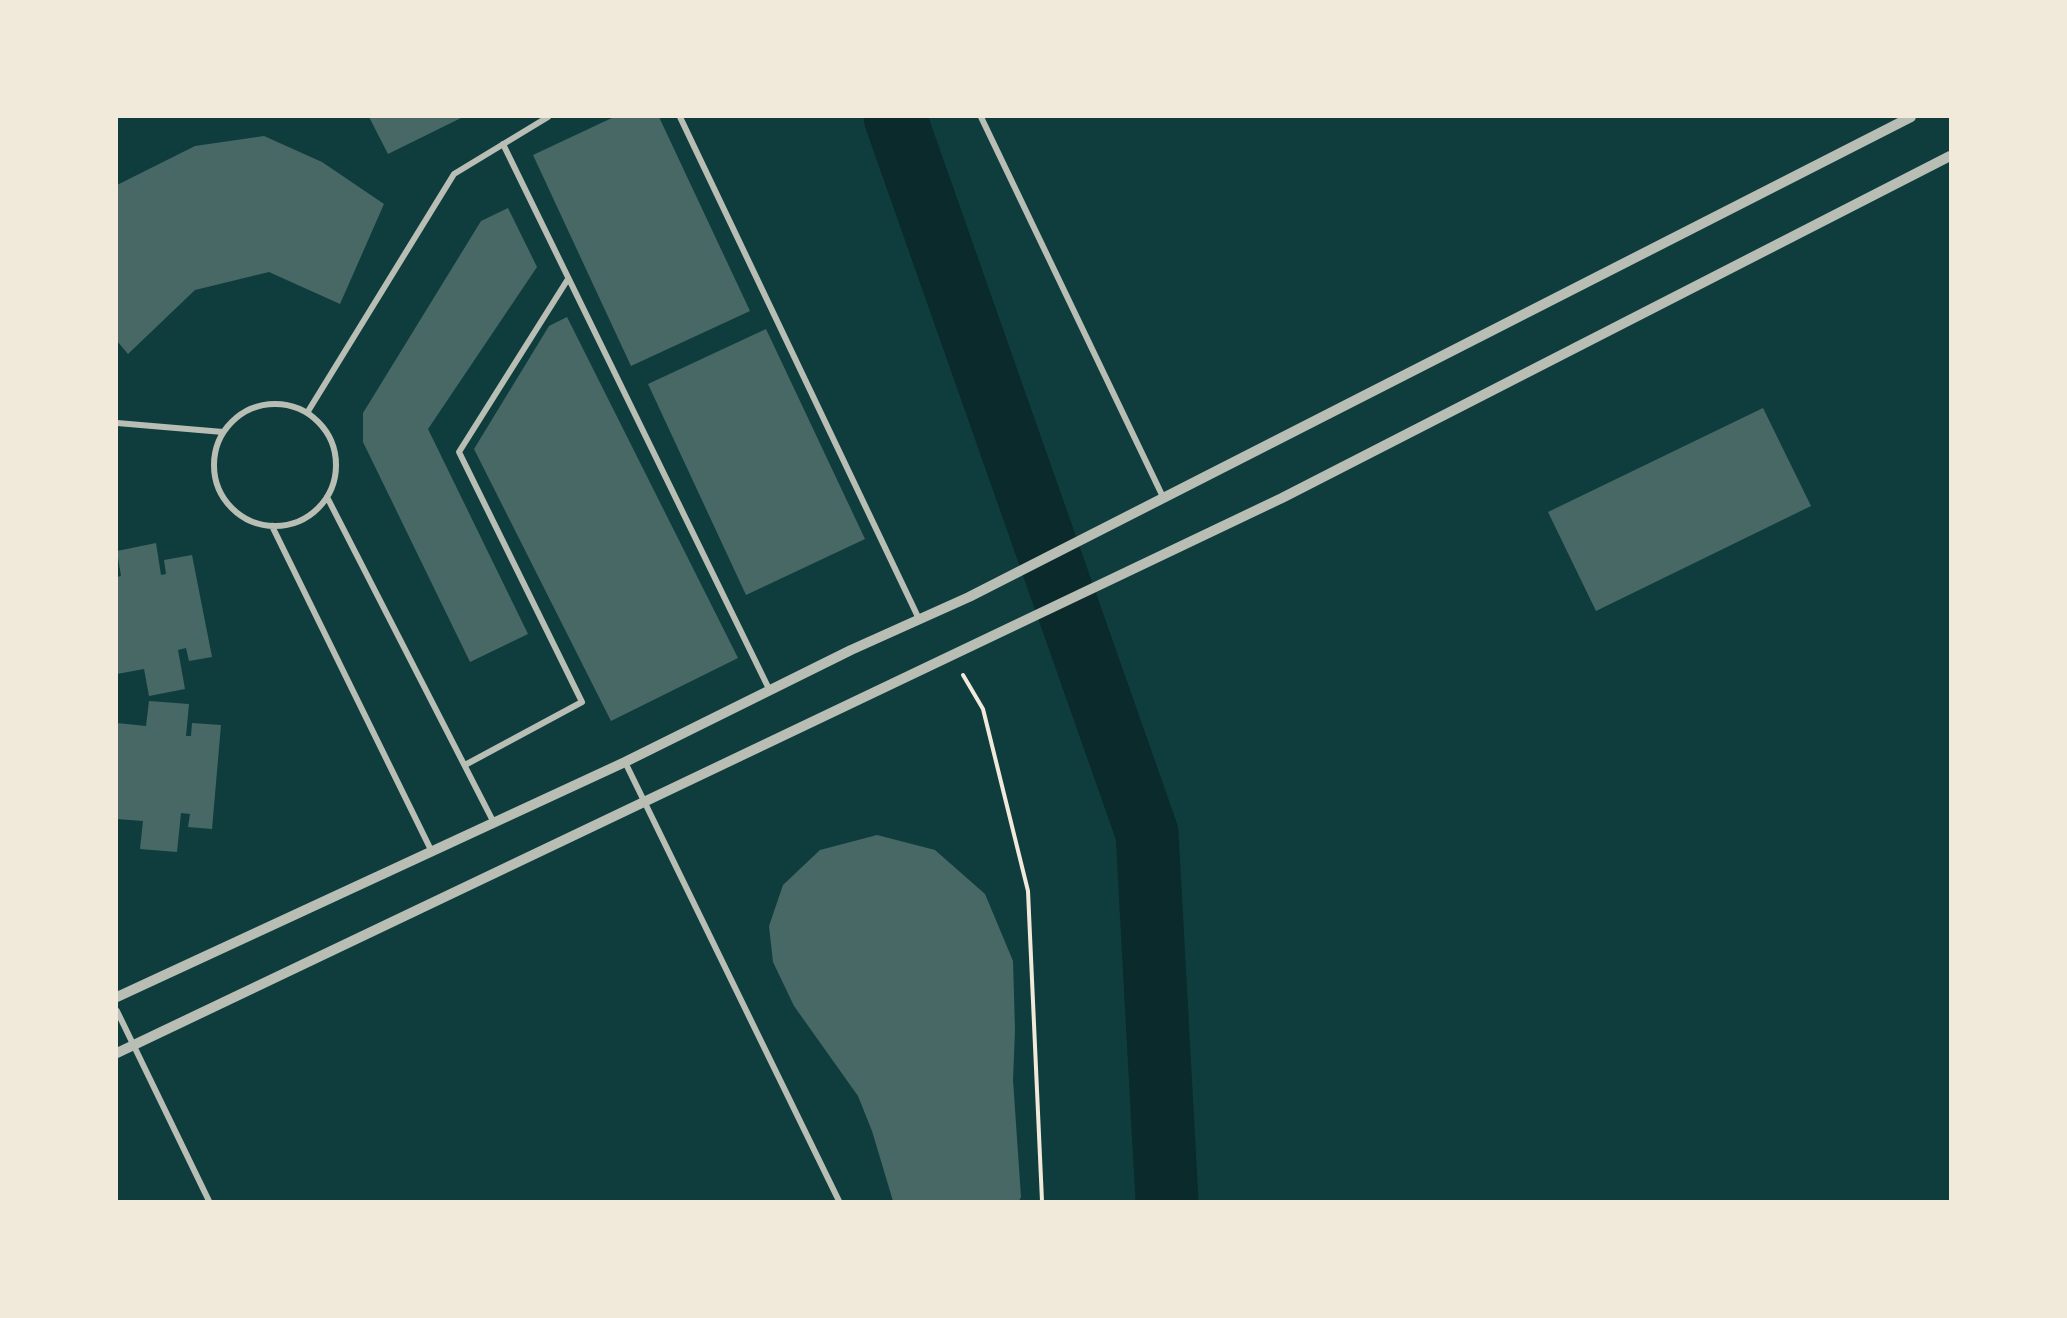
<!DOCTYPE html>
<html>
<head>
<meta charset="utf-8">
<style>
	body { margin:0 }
	#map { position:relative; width:2067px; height:1318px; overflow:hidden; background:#0f3d3e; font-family:"PT Sans",sans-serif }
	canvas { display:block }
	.frame { position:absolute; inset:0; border:118px solid #f1e9da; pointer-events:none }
</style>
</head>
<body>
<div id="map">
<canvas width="2067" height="1318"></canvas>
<div class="frame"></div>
</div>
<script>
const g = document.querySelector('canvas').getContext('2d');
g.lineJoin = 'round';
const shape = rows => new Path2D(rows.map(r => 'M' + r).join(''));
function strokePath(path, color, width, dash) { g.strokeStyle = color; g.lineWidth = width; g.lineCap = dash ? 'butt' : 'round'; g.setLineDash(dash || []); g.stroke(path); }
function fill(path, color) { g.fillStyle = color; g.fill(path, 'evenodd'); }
strokePath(shape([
	[895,117,1147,833,1167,1201]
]), '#0a2a2b', 63);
fill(shape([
	[369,117,463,117,388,154],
	[614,117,659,117,750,311,631,366,533,155],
	[264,136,322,162,384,204,340,304,269,272,195,290,128,354,117,341,117,185,195,146],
	[508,208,537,267,428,429,528,634,470,662,363,442,363,413,481,221],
	[567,317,738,658,611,721,474,449,549,326],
	[766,329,865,539,746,595,648,384],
	[1763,408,1811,506,1596,611,1548,512],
	[156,543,161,575,166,574,164,560,192,555,212,657,189,661,186,648,178,650,185,689,149,696,144,669,117,674,117,577,121,576,117,551],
	[149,701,189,704,186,736,191,736,192,723,221,725,212,829,188,827,190,814,181,813,177,852,140,849,143,821,117,819,117,723,146,726],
	[877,835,935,850,985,894,1013,961,1015,1030,1013,1080,1021,1197,1019,1201,893,1201,872,1131,858,1096,794,1006,773,962,769,926,783,885,820,850]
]), '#486865');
strokePath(shape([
	[963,675,983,709,1028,891,1042,1201]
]), '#f1e9da', 4);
strokePath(shape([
	[680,117,919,619],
	[981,117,1163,497],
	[503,144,770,691],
	'214 465a61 61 0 1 1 122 0a61 61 0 1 1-122 0Z',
	[307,413,454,174,548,117],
	[117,423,223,432],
	[327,497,494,823],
	[272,526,432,852],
	[625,762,839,1201],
	[465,765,582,702,459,452,568,279],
	[117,1011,209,1201]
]), '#b8beb3', 6);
strokePath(shape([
	[117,997,625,762,851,650,969,597,1911,117],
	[117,1053,1282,498,1950,156]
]), '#b8beb3', 10);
</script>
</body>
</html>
